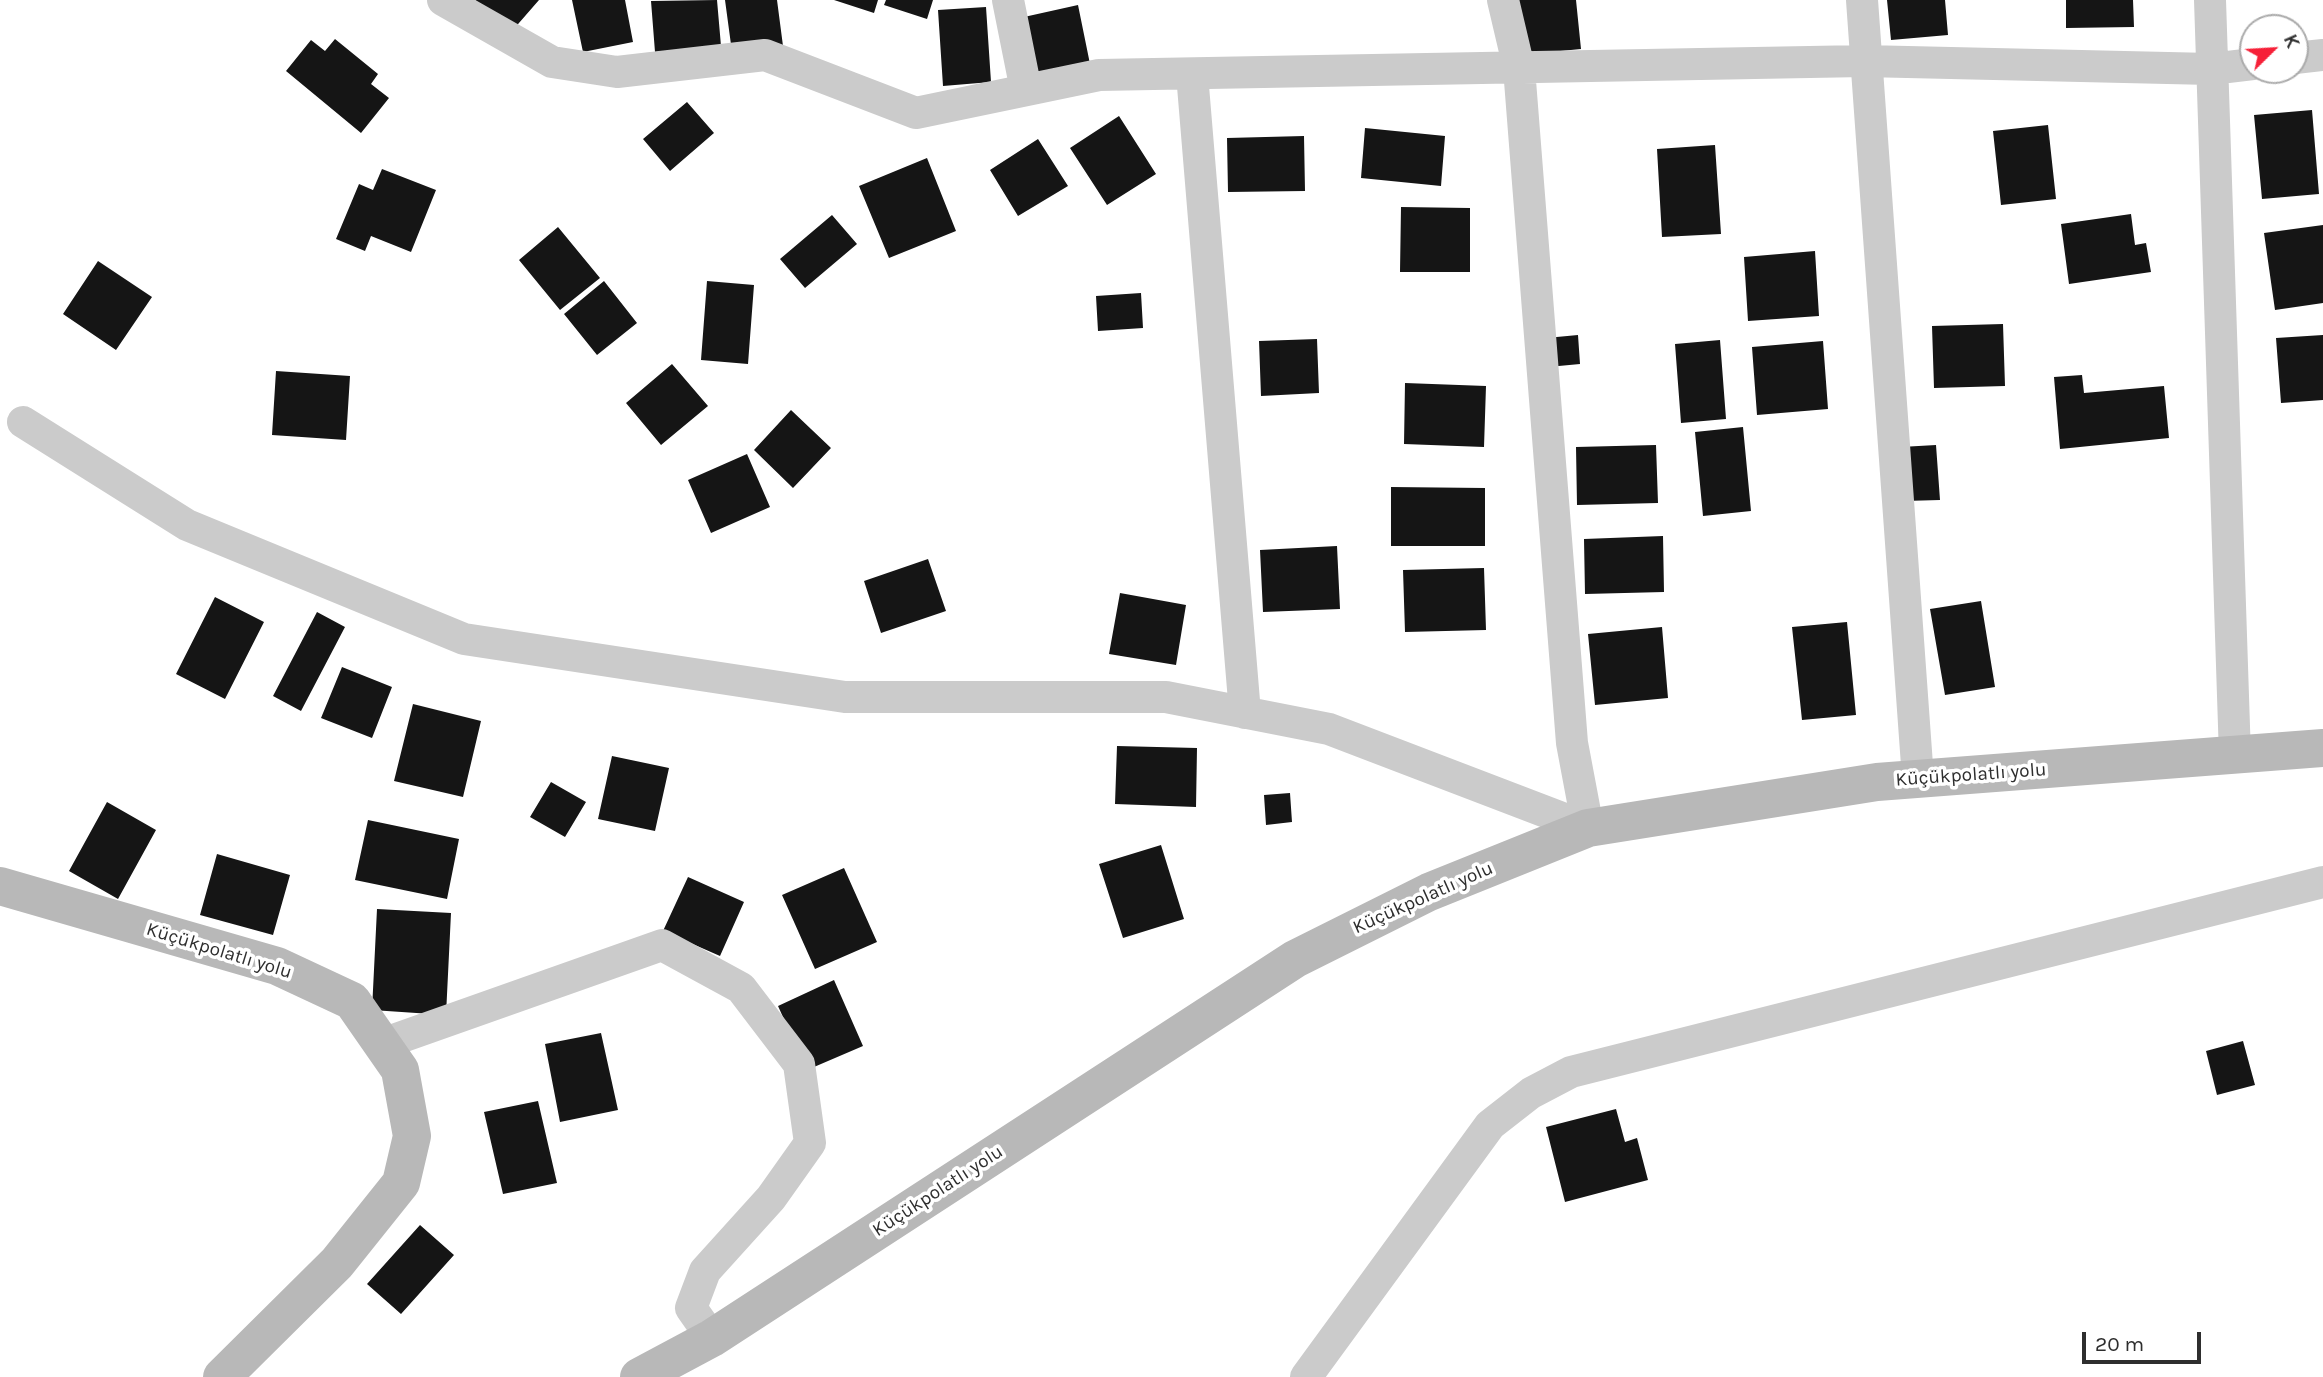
<!DOCTYPE html>
<html>
<head>
<meta charset="utf-8">
<style>
	body { margin:0 }
	#map { position:relative; width:2323px; height:1377px; overflow:hidden; background:#fff; font-family:Karla,sans-serif }
	canvas { display:block }
	.north { position:absolute; left:2239px; top:14px; width:70px; height:70px; box-sizing:border-box; background:#fff; border:2px solid #ababab; border-radius:50%; rotate:66deg; font-size:19px; font-weight:700; line-height:28px; text-align:center; color:#2e2e2e }
	.north::after { content:''; display:block; margin:auto; width:24px; height:32px; background:#f62038; clip-path:polygon(50% 0,100% 100%,50% 72%,0 100%) }
	.scale { position:absolute; left:2082px; top:1332px; width:119px; height:32px; box-sizing:border-box; border:4px solid #2e2e2e; border-top:0; padding-left:9px; font-size:21px; line-height:24px; white-space:nowrap; color:#2e2e2e; -webkit-text-stroke:5px #fff; paint-order:stroke }
</style>
</head>
<body>
<div id="map">
<canvas width="2323" height="1377"></canvas>
<div class="north">K</div>
<div class="scale">20 m</div>
</div>
<script>
const g = document.querySelector('canvas').getContext('2d');
g.lineJoin = 'round';
function fill(path, color) { g.fillStyle = color; g.fill(path, 'evenodd'); }
const shape = rows => new Path2D(rows.map(r => 'M' + r).join(''));
function strokePath(path, color, width, dash) { g.strokeStyle = color; g.lineWidth = width; g.lineCap = dash ? 'butt' : 'round'; g.setLineDash(dash || []); g.stroke(path); }
function label(font, color, halo, rows, align = 'center') {
  g.font = font + ' Karla,sans-serif'; g.lineWidth = 7; g.setLineDash([]); g.textBaseline = 'middle'; g.strokeStyle = halo; g.fillStyle = color; for (const [text, x, y, turn = 0] of rows) {
    g.save(); g.translate(x, y); g.rotate((+turn || 0) * Math.PI / 180); g.textAlign = isNaN(turn) ? turn : align; if (halo) g.strokeText(text, 0, 0); g.fillText(text, 0, 0); g.restore();
  }
}
fill(shape([
	[475,0,539,0,512,31],
	[572,0,625,0,633,42,583,52],
	[717,0,721,46,655,52,651,1],
	[725,0,777,0,783,46,732,52],
	[834,0,878,0,874,13],
	[886,0,933,0,927,19,884,5],
	[1514,0,1576,0,1581,49,1520,55],
	[1887,0,1945,0,1948,35,1891,40],
	[2066,0,2133,0,2134,27,2066,28],
	[1078,5,1090,64,1037,75,1024,17],
	[986,7,991,82,943,86,938,10],
	[335,39,378,74,371,84,389,98,361,133,286,71,311,40,325,51],
	[687,102,714,133,670,171,643,139],
	[2312,110,2319,194,2262,199,2254,115],
	[1119,116,1156,174,1107,205,1070,148],
	[2048,125,2056,199,2001,205,1993,131],
	[1365,128,1445,136,1441,186,1361,178],
	[1304,136,1305,191,1228,192,1227,138],
	[1038,139,1068,186,1018,216,990,170],
	[1715,145,1721,234,1662,237,1657,149],
	[927,158,956,231,889,258,859,186],
	[382,169,436,190,411,252,371,236,365,251,336,239,359,184,373,190],
	[1401,207,1470,208,1470,272,1400,272],
	[2131,214,2135,245,2146,243,2151,272,2069,284,2061,224],
	[832,215,857,244,805,288,780,259],
	[2323,225,2323,303,2275,310,2264,233],
	[558,227,600,278,560,310,519,260],
	[1815,251,1819,316,1748,321,1744,257],
	[98,261,152,297,116,350,63,314],
	[604,281,637,323,597,355,564,314],
	[707,281,754,285,748,364,701,360],
	[1141,293,1143,328,1098,331,1096,296],
	[2003,324,2005,386,1934,388,1932,326],
	[1578,335,1580,364,1548,367,1546,338],
	[2323,335,2323,400,2281,403,2276,338],
	[1317,339,1319,393,1261,396,1259,341],
	[1720,340,1726,419,1681,423,1675,344],
	[1823,341,1828,409,1757,415,1752,347],
	[672,364,708,406,661,445,626,403],
	[276,371,350,376,346,440,272,435],
	[2082,375,2084,393,2164,386,2169,438,2060,449,2054,377],
	[1405,383,1486,386,1484,447,1404,444],
	[791,410,831,448,793,488,754,450],
	[1743,427,1751,511,1703,516,1695,432],
	[1656,445,1658,503,1577,505,1576,447],
	[1936,445,1940,500,1904,501,1901,447],
	[747,454,770,507,711,533,688,480],
	[1391,487,1485,488,1485,546,1391,546],
	[1663,536,1664,592,1585,594,1584,539],
	[1337,546,1340,609,1263,612,1260,550],
	[928,559,946,611,881,633,864,581],
	[1484,568,1486,630,1405,632,1403,570],
	[1120,593,1186,605,1176,665,1109,654],
	[215,597,264,622,225,699,176,674],
	[1981,601,1995,687,1945,695,1930,609],
	[317,612,345,627,301,711,273,696],
	[1847,622,1856,715,1802,720,1792,627],
	[1662,627,1668,698,1595,705,1588,634],
	[342,667,392,687,372,738,321,718],
	[413,704,481,721,463,797,394,781],
	[1117,746,1197,748,1196,807,1115,804],
	[612,756,669,768,655,831,598,819],
	[551,782,586,802,565,837,530,817],
	[1290,793,1292,822,1266,825,1264,795],
	[107,802,156,830,118,899,69,871],
	[368,820,459,839,447,899,355,880],
	[1161,845,1184,919,1123,938,1099,864],
	[217,854,290,875,273,935,200,915],
	[844,868,877,942,815,969,782,895],
	[688,877,744,902,720,956,663,931],
	[377,909,451,913,446,1015,372,1010],
	[834,980,863,1046,807,1070,778,1006],
	[601,1033,618,1110,560,1122,545,1044],
	[2243,1041,2255,1085,2217,1095,2206,1051],
	[538,1101,557,1183,503,1194,484,1112],
	[1616,1109,1625,1142,1637,1138,1648,1180,1565,1202,1546,1127],
	[420,1225,454,1255,401,1314,367,1284]
]), '#151515');
strokePath(shape([
	[443,0,552,62,617,72,765,55,916,113,1099,75,1864,61,2211,69,2253,64],
	[1008,0,1026,90],
	[1503,0,1519,68,1572,743,1588,828],
	[1862,0,1918,779],
	[2210,0,2235,756],
	[2295,58,2323,55],
	[1192,74,1245,713],
	[23,422,187,525,464,639,845,697,1166,697,1329,729,1588,828],
	[382,1044,662,945,741,988,799,1064,810,1143,771,1198,705,1271,691,1308,712,1338],
	[1306,1377,1490,1125,1531,1093,1571,1072,2323,882]
]), '#cbcbcb', 32);
strokePath(shape([
	[0,886,277,966,352,1001,400,1070,412,1136,401,1183,337,1263,222,1377],
	[639,1377,712,1338,1295,959,1429,892,1588,828,1877,782,2323,748]
]), '#b8b8b8', 38);
label('19px', '#2e2e2e', '#fff', [
	["Küçükpolatlı yolu",1971,775,-4],
	["Küçükpolatlı yolu",1423,898,-24],
	["Küçükpolatlı yolu",219,951,17],
	["Küçükpolatlı yolu",938,1191,-33]
]);
</script>
</body>
</html>
